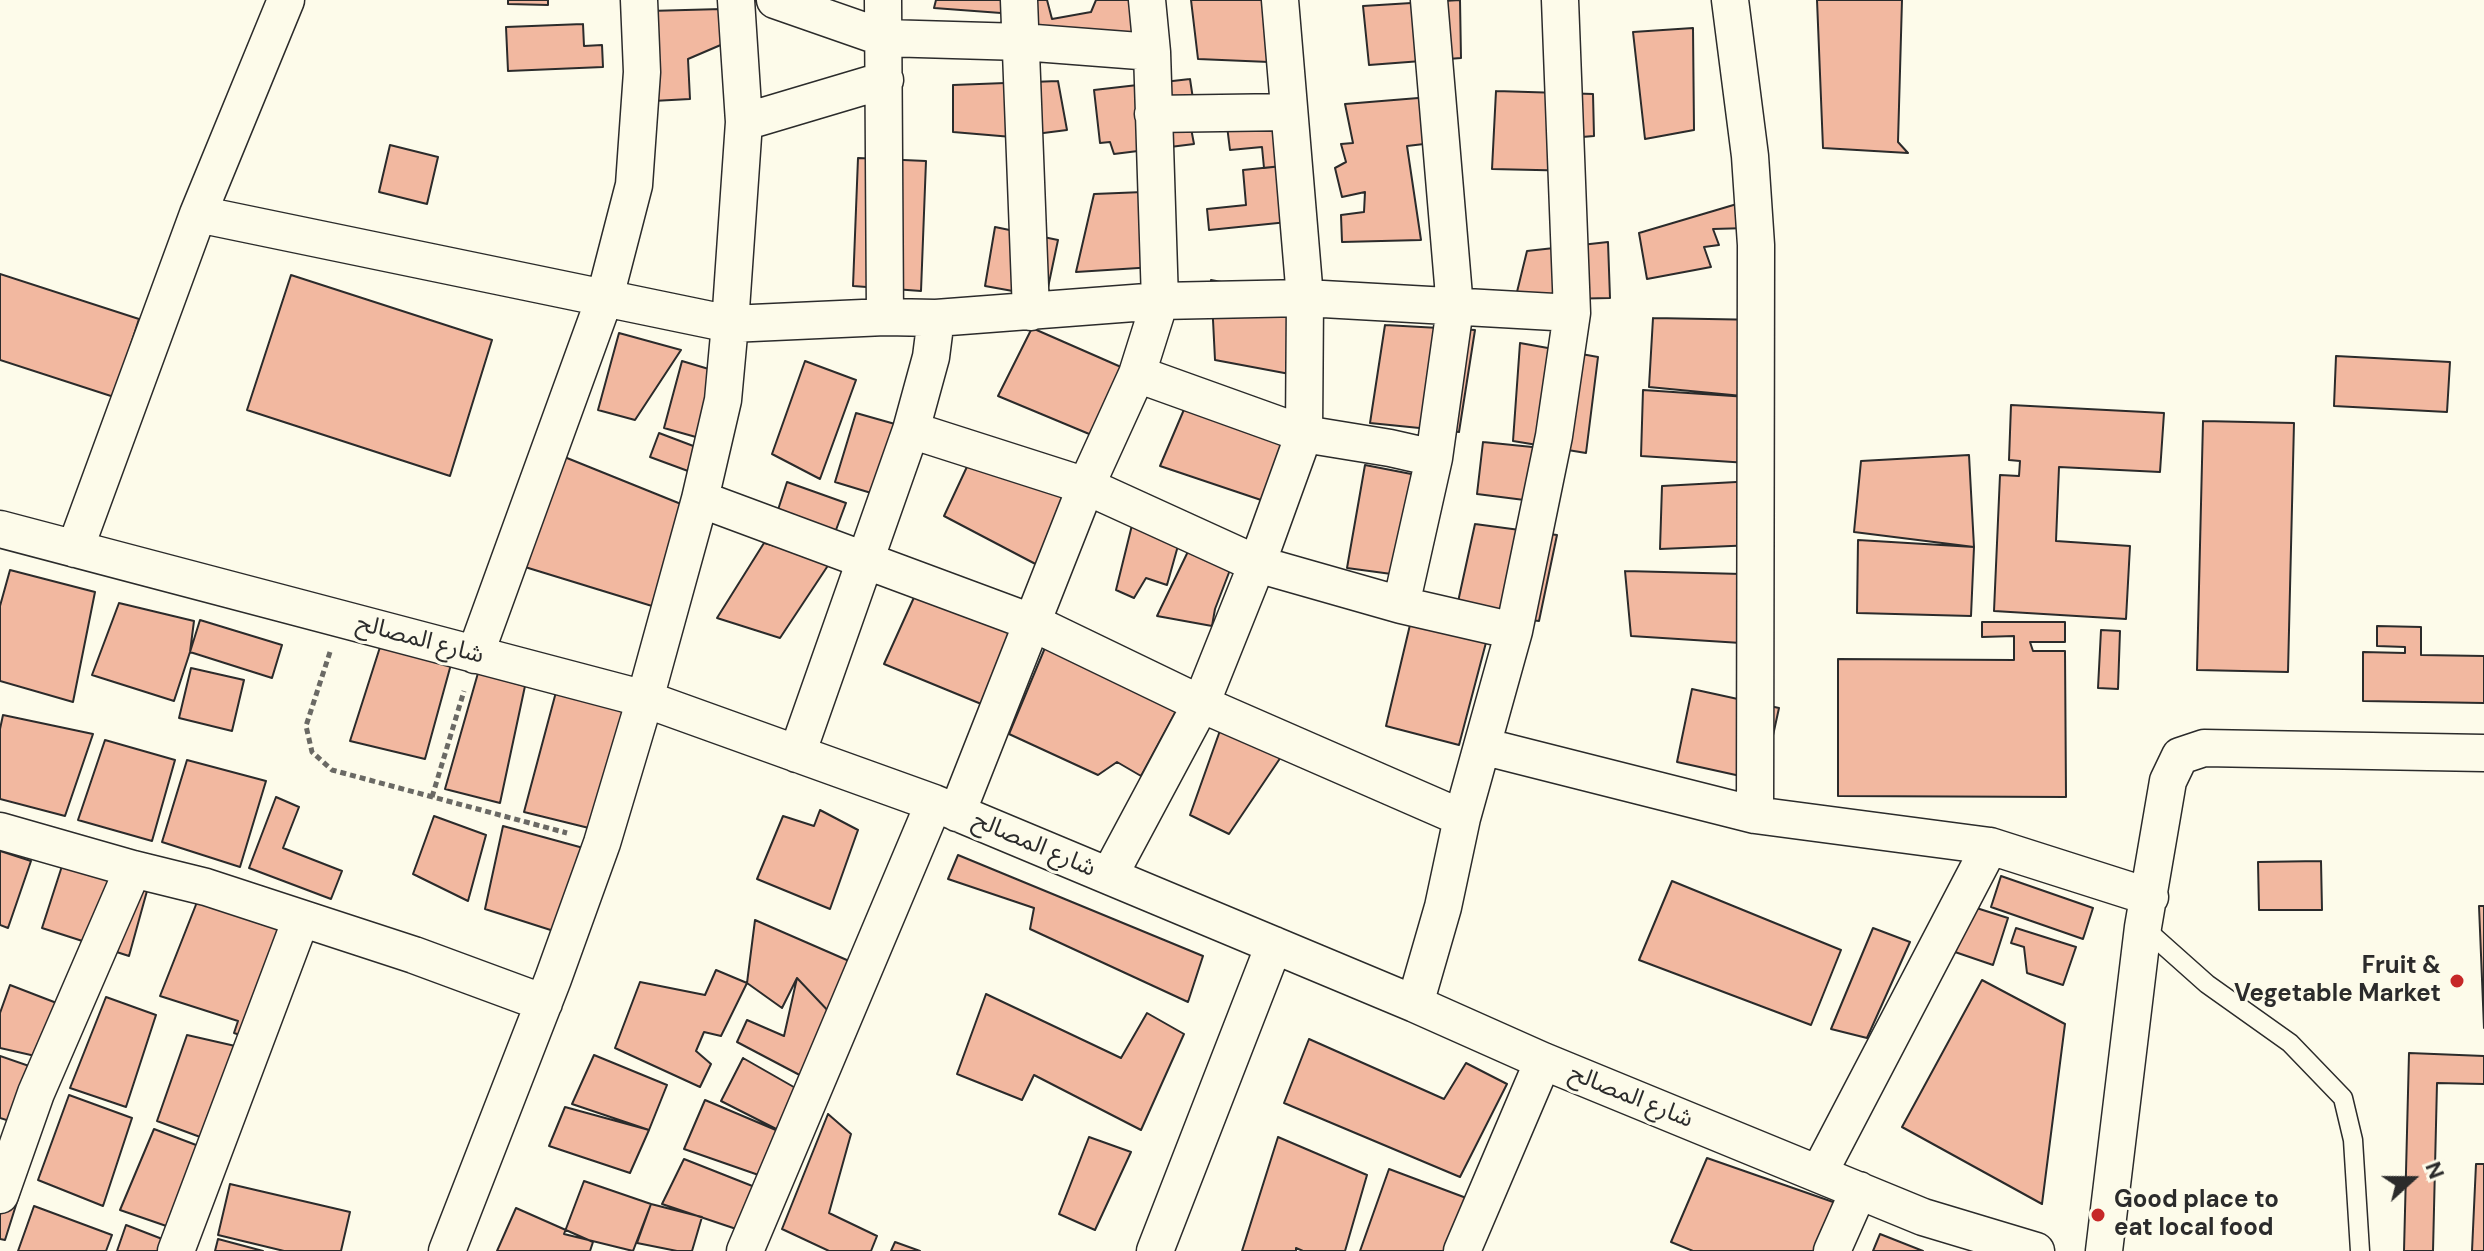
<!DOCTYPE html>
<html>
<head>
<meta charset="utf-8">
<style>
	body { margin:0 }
	#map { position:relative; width:2484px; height:1251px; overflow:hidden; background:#fdfbea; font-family:"DM Sans",sans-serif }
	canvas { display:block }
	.north { position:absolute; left:2372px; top:1139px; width:80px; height:80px; -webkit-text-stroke:6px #fdfbea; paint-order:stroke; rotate:69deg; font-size:22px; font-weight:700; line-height:32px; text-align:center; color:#2b2b2b }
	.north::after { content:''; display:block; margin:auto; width:28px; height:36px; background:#2b2b2b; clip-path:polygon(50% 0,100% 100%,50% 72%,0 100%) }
</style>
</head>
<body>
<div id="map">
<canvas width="2484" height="1251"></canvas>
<div class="north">N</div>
</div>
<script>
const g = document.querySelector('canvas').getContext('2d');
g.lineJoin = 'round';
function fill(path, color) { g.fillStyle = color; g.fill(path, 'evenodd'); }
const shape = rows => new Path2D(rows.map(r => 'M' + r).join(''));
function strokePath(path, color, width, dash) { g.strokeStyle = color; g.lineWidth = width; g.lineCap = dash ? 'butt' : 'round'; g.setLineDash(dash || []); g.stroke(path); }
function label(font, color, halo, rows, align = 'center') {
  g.font = font + ' "DM Sans","Noto Sans Arabic",sans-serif'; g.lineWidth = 6; g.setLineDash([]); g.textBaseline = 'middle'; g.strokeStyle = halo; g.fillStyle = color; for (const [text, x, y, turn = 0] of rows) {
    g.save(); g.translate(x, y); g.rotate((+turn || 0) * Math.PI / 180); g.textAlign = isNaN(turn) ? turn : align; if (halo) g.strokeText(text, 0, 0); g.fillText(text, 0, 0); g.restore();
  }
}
const building = shape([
	[508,0,548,0,548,5,508,4,508,0],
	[936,0,1002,0,1001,13,934,8,936,0],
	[1029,0,1047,0,1052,19,1091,12,1096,0,1136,0,1139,34,1022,42,1029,0],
	[1191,0,1264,0,1269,62,1198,59,1191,0],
	[1460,0,1461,58,1369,65,1363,6,1460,0],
	[1817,0,1902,0,1898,142,1908,153,1823,148,1817,0],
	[722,9,723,44,688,59,690,99,653,101,649,11,722,9],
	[583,24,584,46,602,45,603,67,508,71,506,27,583,24],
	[1693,28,1694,130,1645,139,1633,32,1693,28],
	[1190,79,1193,99,1187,107,1194,144,1114,154,1110,142,1100,143,1094,90,1190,79],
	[1058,81,1067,130,1012,137,953,132,953,85,1058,81],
	[1496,91,1593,94,1594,136,1570,138,1580,171,1492,169,1496,91],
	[1455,95,1458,140,1407,146,1421,240,1342,242,1341,215,1364,212,1365,192,1342,197,1335,168,1346,162,1341,144,1353,143,1345,104,1455,95],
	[1278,121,1282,166,1264,168,1262,147,1230,150,1227,126,1278,121],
	[390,145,438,157,427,204,379,192,390,145],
	[858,158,926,161,921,291,853,286,858,158],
	[1282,166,1288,222,1209,230,1207,209,1246,205,1243,170,1282,166],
	[1168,191,1170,266,1076,272,1094,194,1168,191],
	[1747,201,1748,228,1713,229,1719,245,1704,247,1711,267,1647,279,1639,233,1747,201],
	[995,227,1058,240,1046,297,985,286,995,227],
	[1608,242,1610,298,1515,300,1527,251,1608,242],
	[0,274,139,319,114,397,0,360,0,274],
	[291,275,492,340,450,476,247,410,291,275],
	[1211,280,1305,298,1295,375,1215,360,1211,280],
	[1653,318,1764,320,1763,398,1649,387,1653,318],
	[1385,325,1475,330,1459,432,1370,423,1385,325],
	[1032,328,1137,374,1106,441,998,396,1032,328],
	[619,333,681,350,635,420,598,410,619,333],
	[1520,343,1598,357,1586,453,1513,441,1520,343],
	[2336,356,2450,362,2447,412,2334,406,2336,356],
	[682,361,722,373,703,439,664,428,682,361],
	[805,361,856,380,820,479,772,454,805,361],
	[1643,390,1748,397,1748,463,1641,456,1643,390],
	[1191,393,1293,438,1267,502,1160,466,1191,393],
	[2011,405,2164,413,2160,472,2059,467,2056,541,2130,546,2126,619,1994,611,2000,475,2019,476,2020,461,2009,460,2011,405],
	[856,413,902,426,881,496,835,482,856,413],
	[2203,421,2294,423,2288,672,2197,670,2203,421],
	[659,433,696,447,688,471,650,457,659,433],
	[1483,442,1552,449,1548,503,1477,494,1483,442],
	[1969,455,1974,547,1854,532,1861,461,1969,455],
	[562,456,681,504,652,606,525,567,562,456],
	[972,456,1077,491,1045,569,944,516,972,456],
	[1365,465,1437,479,1421,578,1347,568,1365,465],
	[1755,481,1755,545,1660,549,1662,486,1755,481],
	[787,482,846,503,830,546,776,516,787,482],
	[1133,521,1181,535,1167,585,1146,578,1134,598,1116,590,1133,521],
	[1475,524,1557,535,1539,621,1456,611,1475,524],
	[1194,539,1230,570,1215,609,1212,626,1157,616,1194,539],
	[1858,540,1974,547,1971,616,1857,613,1858,540],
	[764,543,831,561,780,638,717,618,764,543],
	[10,570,95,592,73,702,0,681,0,606,10,570],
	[1625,571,1742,574,1741,643,1631,636,1625,571],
	[916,593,1016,635,991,708,884,664,916,593],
	[119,603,194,621,190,652,174,701,92,675,119,603],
	[1414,608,1488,635,1459,745,1386,726,1414,608],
	[200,620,282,645,272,678,190,652,200,620],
	[1982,622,2065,622,2065,642,2030,642,2033,651,2065,651,2066,797,1838,796,1838,659,2014,660,2014,636,1982,637,1982,622],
	[2377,626,2421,627,2421,655,2484,656,2484,703,2363,701,2363,652,2405,653,2405,647,2377,646,2377,626],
	[2101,630,2120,631,2118,689,2098,688,2101,630],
	[1047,643,1177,709,1141,776,1117,762,1098,775,1009,734,1047,643],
	[381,644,453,657,425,759,350,741,381,644],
	[191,668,244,680,232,731,179,718,191,668],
	[478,673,525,686,500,803,445,789,478,673],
	[1692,689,1779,708,1763,781,1677,762,1692,689],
	[556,692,625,709,593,829,524,812,556,692],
	[3,715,93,734,65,816,0,799,0,729,3,715],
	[1222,725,1285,751,1229,834,1190,815,1222,725],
	[105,740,175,760,152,841,78,820,105,740],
	[187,760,266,781,240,867,162,842,187,760],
	[276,797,299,807,283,848,342,871,331,899,249,868,276,797],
	[820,810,858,830,830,909,757,879,783,816,814,826,820,810],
	[434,816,486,835,468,901,413,874,434,816],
	[503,826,587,849,560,933,485,909,503,826],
	[0,851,31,861,8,928,0,925,0,851],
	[958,855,1203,956,1188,1002,1030,929,1034,908,948,879,958,855],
	[2321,861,2322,910,2259,910,2258,862,2321,861],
	[62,866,147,891,129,956,42,928,62,866],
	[2001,876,2093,908,2083,939,1991,907,2001,876],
	[1672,881,1841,950,1811,1025,1639,960,1672,881],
	[199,897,304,938,261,1042,234,1033,238,1021,160,996,199,897],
	[1967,905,2008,918,1993,965,1952,951,1967,905],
	[2479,906,2484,906,2484,1028,2479,906],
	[755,920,856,964,832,1015,797,978,782,1008,747,983,755,920],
	[1873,928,1910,942,1867,1038,1831,1029,1873,928],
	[2016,928,2076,947,2063,985,2027,973,2024,947,2011,943,2016,928],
	[716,970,747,983,721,1036,704,1032,696,1051,711,1064,700,1087,615,1048,640,982,705,995,716,970],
	[797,978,832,1015,811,1081,737,1042,747,1020,784,1036,797,978],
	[1982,980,2065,1024,2042,1204,1902,1127,1982,980],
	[10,985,67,1007,44,1058,0,1048,0,1013,10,985],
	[986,994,1121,1058,1147,1013,1184,1034,1141,1130,1034,1075,1022,1100,957,1074,986,994],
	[106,997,156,1015,126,1107,70,1088,106,997],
	[187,1035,244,1048,211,1141,157,1121,187,1035],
	[1309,1039,1444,1099,1466,1063,1507,1084,1460,1177,1284,1103,1309,1039],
	[2409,1053,2484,1056,2484,1084,2437,1083,2433,1251,2404,1251,2409,1053],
	[594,1055,667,1085,649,1130,572,1104,594,1055],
	[0,1056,55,1075,35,1129,0,1118,0,1056],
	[743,1058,806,1094,790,1136,721,1101,743,1058],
	[69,1095,132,1118,103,1206,38,1180,69,1095],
	[705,1100,790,1136,770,1179,684,1149,705,1100],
	[565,1107,649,1130,630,1173,549,1146,565,1107],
	[828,1114,851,1134,829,1213,877,1236,871,1251,829,1251,782,1229,828,1114],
	[154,1129,204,1148,175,1229,120,1210,154,1129],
	[1089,1137,1131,1152,1095,1230,1059,1214,1089,1137],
	[1278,1137,1367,1175,1345,1251,1303,1251,1296,1248,1296,1251,1242,1251,1278,1137],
	[1707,1158,1836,1203,1815,1251,1693,1251,1671,1242,1707,1158],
	[684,1159,765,1191,751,1234,662,1204,684,1159],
	[2476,1164,2484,1164,2484,1251,2472,1251,2476,1164],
	[1389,1169,1469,1199,1449,1251,1360,1251,1389,1169],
	[0,1178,22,1186,5,1240,0,1239,0,1178],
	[584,1181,651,1204,633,1251,564,1234,584,1181],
	[230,1184,350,1212,341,1251,284,1251,218,1235,230,1184],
	[651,1204,702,1217,692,1251,677,1251,637,1243,651,1204],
	[34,1206,112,1235,106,1251,18,1251,34,1206],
	[516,1208,593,1242,590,1251,497,1251,516,1208],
	[126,1225,170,1242,167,1251,117,1251,126,1225],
	[1880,1234,1923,1251,1873,1251,1880,1234],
	[218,1239,263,1251,215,1251,218,1239],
	[895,1242,920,1251,891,1251,895,1242]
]);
fill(building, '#f2b8a0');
strokePath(building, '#2b2b2b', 2);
const lane = shape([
	[2143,927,2207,984,2290,1043,2343,1098,2353,1140,2360,1251]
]);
const street = shape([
	[775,0,884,38,1022,42,1152,52],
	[883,0,885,317],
	[1019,0,1031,312],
	[1730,0,1750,156,1756,245,1755,815],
	[1153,114,1289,112],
	[744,122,885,80],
	[198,214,730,324,885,317,936,318,1160,301,1305,298,1572,313],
	[1137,374,1304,434,1390,448,1434,458],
	[911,430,1086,486,1257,564,1401,605,1434,458,1455,308,1429,0],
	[700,499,1031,622,1201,704,1462,818],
	[0,529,645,699,934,803,1415,1004,1543,1061,1923,1217,2036,1251],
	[75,549,198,214,286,0],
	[1401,605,1514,631],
	[475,655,605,297,634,185,642,72,639,0],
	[1482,746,1755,815,1990,846,2150,897],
	[797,754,911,430,931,357,936,318],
	[957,813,1086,486,1137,374,1160,301,1152,52,1147,0],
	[0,831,133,869,206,887,414,955,544,1003],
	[1109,876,1201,704,1257,564,1304,434,1305,298,1280,0],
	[1415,1004,1443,907,1462,818,1514,631,1554,436,1572,313,1560,0],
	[1819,1173,1990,846],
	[0,1195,36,1093,133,869],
	[176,1251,301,919],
	[447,1251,553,979,602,843,645,699,700,499,723,400,730,324,744,122,736,0],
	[745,1251,934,803],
	[1155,1251,1274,945],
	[1462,1251,1543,1061],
	[1832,1251,1859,1190],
	[2104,1251,2143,927,2168,781,2180,756,2204,748,2484,753]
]);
strokePath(lane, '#2b2b2b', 21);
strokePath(street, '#2b2b2b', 39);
strokePath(shape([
	[330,652,306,726,312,752,332,770,567,833],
	[432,797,464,691]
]), '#6a6964', 5, [6, 4]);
strokePath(lane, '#fdfbea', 18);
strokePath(street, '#fdfbea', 36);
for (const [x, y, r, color] of [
	[2457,981,8,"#c62828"],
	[2098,1215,8,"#c62828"]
]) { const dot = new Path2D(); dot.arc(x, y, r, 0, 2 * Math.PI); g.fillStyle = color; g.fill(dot); strokePath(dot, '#fdfbea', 3); }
label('24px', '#2b2b2b', '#fdfbea', [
	["شارع المصالح",420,640,15],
	["شارع المصالح",1034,845,23],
	["شارع المصالح",1631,1097,22]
]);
label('bold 24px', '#2b2b2b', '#fdfbea', [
	["Fruit &",2441,967],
	["Vegetable Market",2441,995],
	["Good place to",2114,1201,"left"],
	["eat local food",2114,1229,"left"]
], 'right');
</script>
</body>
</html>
